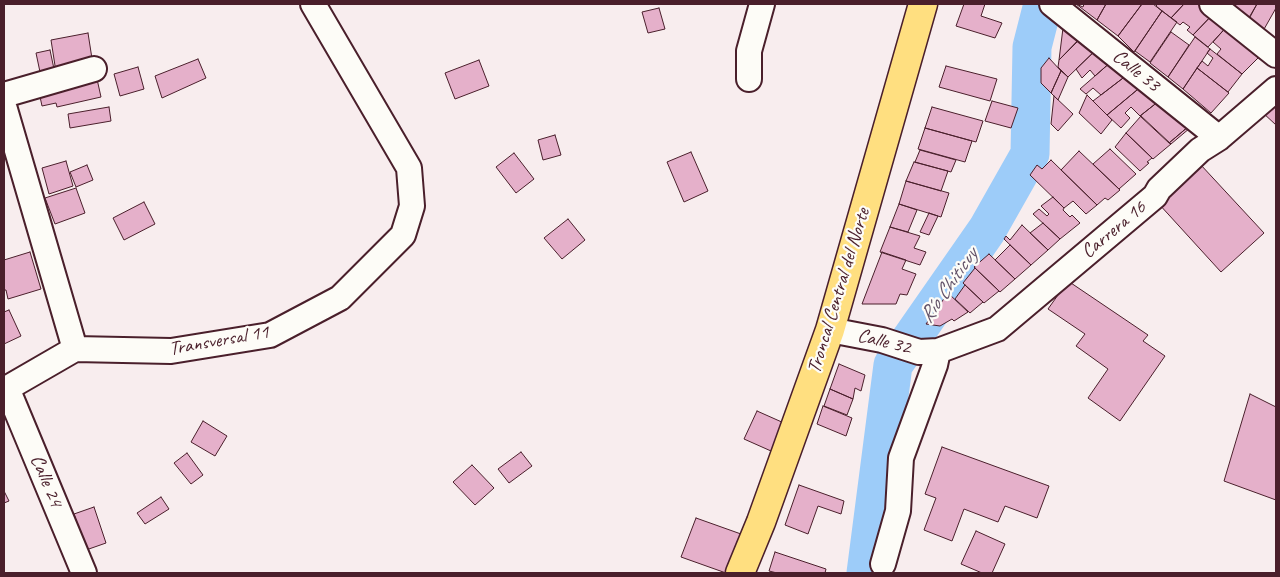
<!DOCTYPE html>
<html>
<head>
<meta charset="utf-8">
<style>
	body { margin:0 }
	#map { position:relative; width:1280px; height:577px; overflow:hidden; background:#f8edee; font-family:Caveat,sans-serif }
	canvas { display:block }
	.frame { position:absolute; inset:0; border:5px solid #4a1f2b; pointer-events:none }
</style>
</head>
<body>
<div id="map">
<canvas width="1280" height="577"></canvas>
<div class="frame"></div>
</div>
<script>
const g = document.querySelector('canvas').getContext('2d');
g.lineJoin = 'round';
const shape = rows => new Path2D(rows.map(r => 'M' + r).join(''));
function strokePath(path, color, width, dash) { g.strokeStyle = color; g.lineWidth = width; g.lineCap = dash ? 'butt' : 'round'; g.setLineDash(dash || []); g.stroke(path); }
function fill(path, color) { g.fillStyle = color; g.fill(path, 'evenodd'); }
function label(font, color, halo, rows, align = 'center') {
  g.font = font + ' Caveat,sans-serif'; g.lineWidth = 4.5; g.setLineDash([]); g.textBaseline = 'middle'; g.strokeStyle = halo; g.fillStyle = color; for (const [text, x, y, turn = 0] of rows) {
    g.save(); g.translate(x, y); g.rotate((+turn || 0) * Math.PI / 180); g.textAlign = isNaN(turn) ? turn : align; if (halo) g.strokeText(text, 0, 0); g.fillText(text, 0, 0); g.restore();
  }
}
strokePath(shape([
	[866,573,893,365,987,230,1030,154,1032,47,1043,4]
]), '#9dccf9', 39);
const building = shape([
	[964,4,985,4,981,16,1002,23,995,38,956,26,964,4],
	[1076,4,1083,7,1084,4,1106,4,1097,20,1076,4],
	[1106,4,1142,4,1118,36,1097,20,1106,4],
	[1142,4,1153,4,1162,11,1134,52,1118,36,1142,4],
	[1158,4,1184,4,1171,18,1156,6,1158,4],
	[1184,4,1207,4,1216,11,1193,35,1187,30,1190,27,1183,22,1180,25,1171,18,1184,4],
	[1223,4,1257,4,1247,21,1223,4],
	[1257,4,1276,4,1276,8,1263,31,1250,17,1257,4],
	[659,8,665,29,648,33,642,12,659,8],
	[1162,11,1177,22,1150,62,1135,51,1162,11],
	[1216,11,1231,22,1208,47,1193,35,1216,11],
	[1064,20,1082,36,1059,60,1064,20],
	[1230,23,1265,51,1242,74,1217,54,1221,49,1213,42,1230,23],
	[1171,32,1189,45,1168,77,1150,63,1171,32],
	[88,33,93,65,56,72,51,40,88,33],
	[1084,35,1099,47,1068,77,1058,67,1059,60,1084,35],
	[1195,37,1210,49,1183,89,1168,77,1195,37],
	[1099,47,1113,60,1095,76,1090,70,1082,78,1076,69,1099,47],
	[1210,49,1242,74,1228,92,1197,68,1202,61,1208,66,1213,58,1207,53,1210,49],
	[50,50,54,69,40,72,36,53,50,50],
	[1049,58,1061,71,1051,93,1041,83,1041,68,1049,58],
	[198,59,206,78,162,98,155,76,198,59],
	[479,60,489,86,455,99,445,73,479,60],
	[1111,62,1127,75,1101,95,1093,88,1086,94,1080,89,1111,62],
	[946,66,997,79,990,101,939,87,946,66],
	[138,67,144,89,120,96,114,74,138,67],
	[1197,68,1229,93,1211,113,1183,89,1197,68],
	[1061,71,1068,77,1058,100,1051,93,1061,71],
	[1127,75,1143,85,1107,115,1093,101,1127,75],
	[97,79,101,97,57,107,56,103,42,106,39,92,97,79],
	[1143,85,1159,101,1140,116,1131,107,1125,113,1130,118,1121,128,1107,115,1143,85],
	[1087,95,1112,120,1101,134,1079,113,1087,95],
	[1276,95,1276,125,1262,112,1276,95],
	[1054,96,1073,114,1058,131,1051,124,1054,96],
	[992,101,1018,108,1011,128,985,121,992,101],
	[1159,101,1189,126,1169,143,1140,116,1159,101],
	[109,107,111,121,70,128,68,114,109,107],
	[932,107,983,121,976,142,925,128,932,107],
	[1141,116,1171,144,1153,159,1126,133,1141,116],
	[1189,126,1190,128,1171,144,1169,143,1189,126],
	[925,128,972,141,965,162,918,149,925,128],
	[1126,133,1152,158,1147,162,1149,163,1140,171,1115,147,1126,133],
	[555,135,561,155,543,160,538,140,555,135],
	[1110,149,1136,174,1119,189,1093,164,1110,149],
	[920,150,956,160,951,172,915,162,920,150],
	[1079,151,1120,190,1108,200,1105,198,1097,205,1061,170,1079,151],
	[691,152,708,191,684,202,667,162,691,152],
	[514,153,534,179,516,193,496,167,514,153],
	[1051,160,1097,205,1086,214,1073,201,1064,208,1030,175,1037,165,1042,169,1051,160],
	[66,161,73,186,49,194,42,168,66,161],
	[914,162,948,171,941,191,906,181,914,162],
	[1200,164,1264,233,1221,272,1158,203,1200,164],
	[87,165,93,180,76,187,70,172,87,165],
	[906,181,949,193,941,217,899,204,906,181],
	[76,188,85,213,55,224,45,198,76,188],
	[1053,197,1064,208,1063,210,1070,217,1072,215,1080,223,1060,239,1033,214,1039,209,1047,216,1049,214,1041,206,1053,197],
	[144,202,155,224,124,240,113,218,144,202],
	[899,204,917,210,908,232,890,227,899,204],
	[929,213,938,216,929,235,920,232,929,213],
	[568,219,585,240,562,259,544,238,568,219],
	[1043,223,1060,239,1048,250,1030,233,1043,223],
	[1022,225,1048,250,1031,265,1004,239,1006,236,1010,240,1022,225],
	[890,227,920,236,914,248,926,252,920,265,880,252,890,227],
	[1010,245,1031,265,1015,279,995,260,1010,245],
	[30,252,41,289,8,299,6,290,4,290,4,260,30,252],
	[882,252,906,260,902,269,916,274,907,295,900,294,896,304,862,304,882,252],
	[989,254,1015,279,1000,292,974,267,989,254],
	[975,268,999,291,984,303,963,283,975,268],
	[1068,281,1148,335,1143,341,1165,356,1120,421,1088,398,1108,369,1076,346,1085,334,1048,309,1068,281],
	[965,285,983,302,970,313,955,299,965,285],
	[948,293,968,312,954,321,952,319,940,326,926,324,948,293],
	[9,310,21,336,4,344,4,312,9,310],
	[839,364,865,375,861,391,855,388,853,399,830,389,839,364],
	[830,389,853,399,847,415,824,406,830,389],
	[1250,394,1276,407,1276,500,1224,481,1250,394],
	[823,406,852,418,846,436,817,424,823,406],
	[757,411,784,423,771,451,744,439,757,411],
	[203,421,227,436,215,456,191,442,203,421],
	[942,447,1049,486,1037,518,1005,506,998,522,964,509,952,541,924,530,936,498,925,494,942,447],
	[521,452,532,466,509,483,498,469,521,452],
	[187,453,203,475,191,484,174,463,187,453],
	[472,465,494,488,475,505,453,482,472,465],
	[799,485,844,501,841,514,818,506,808,534,785,525,799,485],
	[4,491,9,501,4,503,4,491],
	[161,497,169,509,145,524,137,513,161,497],
	[94,507,106,543,86,550,74,514,94,507],
	[696,518,741,534,726,573,681,557,696,518],
	[976,531,1005,544,992,573,982,573,961,564,976,531],
	[775,552,826,569,825,573,777,573,769,571,775,552]
]);
fill(building, '#e5b0ca');
strokePath(building, '#4a1f2b', 1);
const minor = shape([
	[1052,4,1219,138],
	[1212,4,1276,55],
	[749,79,749,51,762,4],
	[4,95,94,69],
	[4,106,75,349],
	[830,330,882,340,919,352,938,351,997,329,1155,196,1159,189,1200,150,1219,138,1276,89],
	[7,388,84,573],
	[4,390,75,349,171,351,270,335,340,298,403,235,412,206,409,168,313,4],
	[883,564,898,511,901,458,935,365,938,351]
]);
const highway = shape([
	[740,573,761,522,830,330,923,4]
]);
strokePath(minor, '#4a1f2b', 28);
strokePath(highway, '#4a1f2b', 31);
strokePath(minor, '#fdfcf7', 24);
strokePath(highway, '#ffdf80', 28);
label('20px', '#4a1f2b', '#fdfcf7', [
	["Calle 33",1136,71,39],
	["Carrera 16",1114,230,-40],
	["Troncal Central del Norte",839,291,-73],
	["Transversal 11",219,341,-10],
	["Calle 32",884,342,14],
	["Calle 24",46,481,67]
]);
label('italic 21px', '#635369', '#fdfcf7', [
	["Río Chiticuy",949,286,-55]
]);
</script>
</body>
</html>
